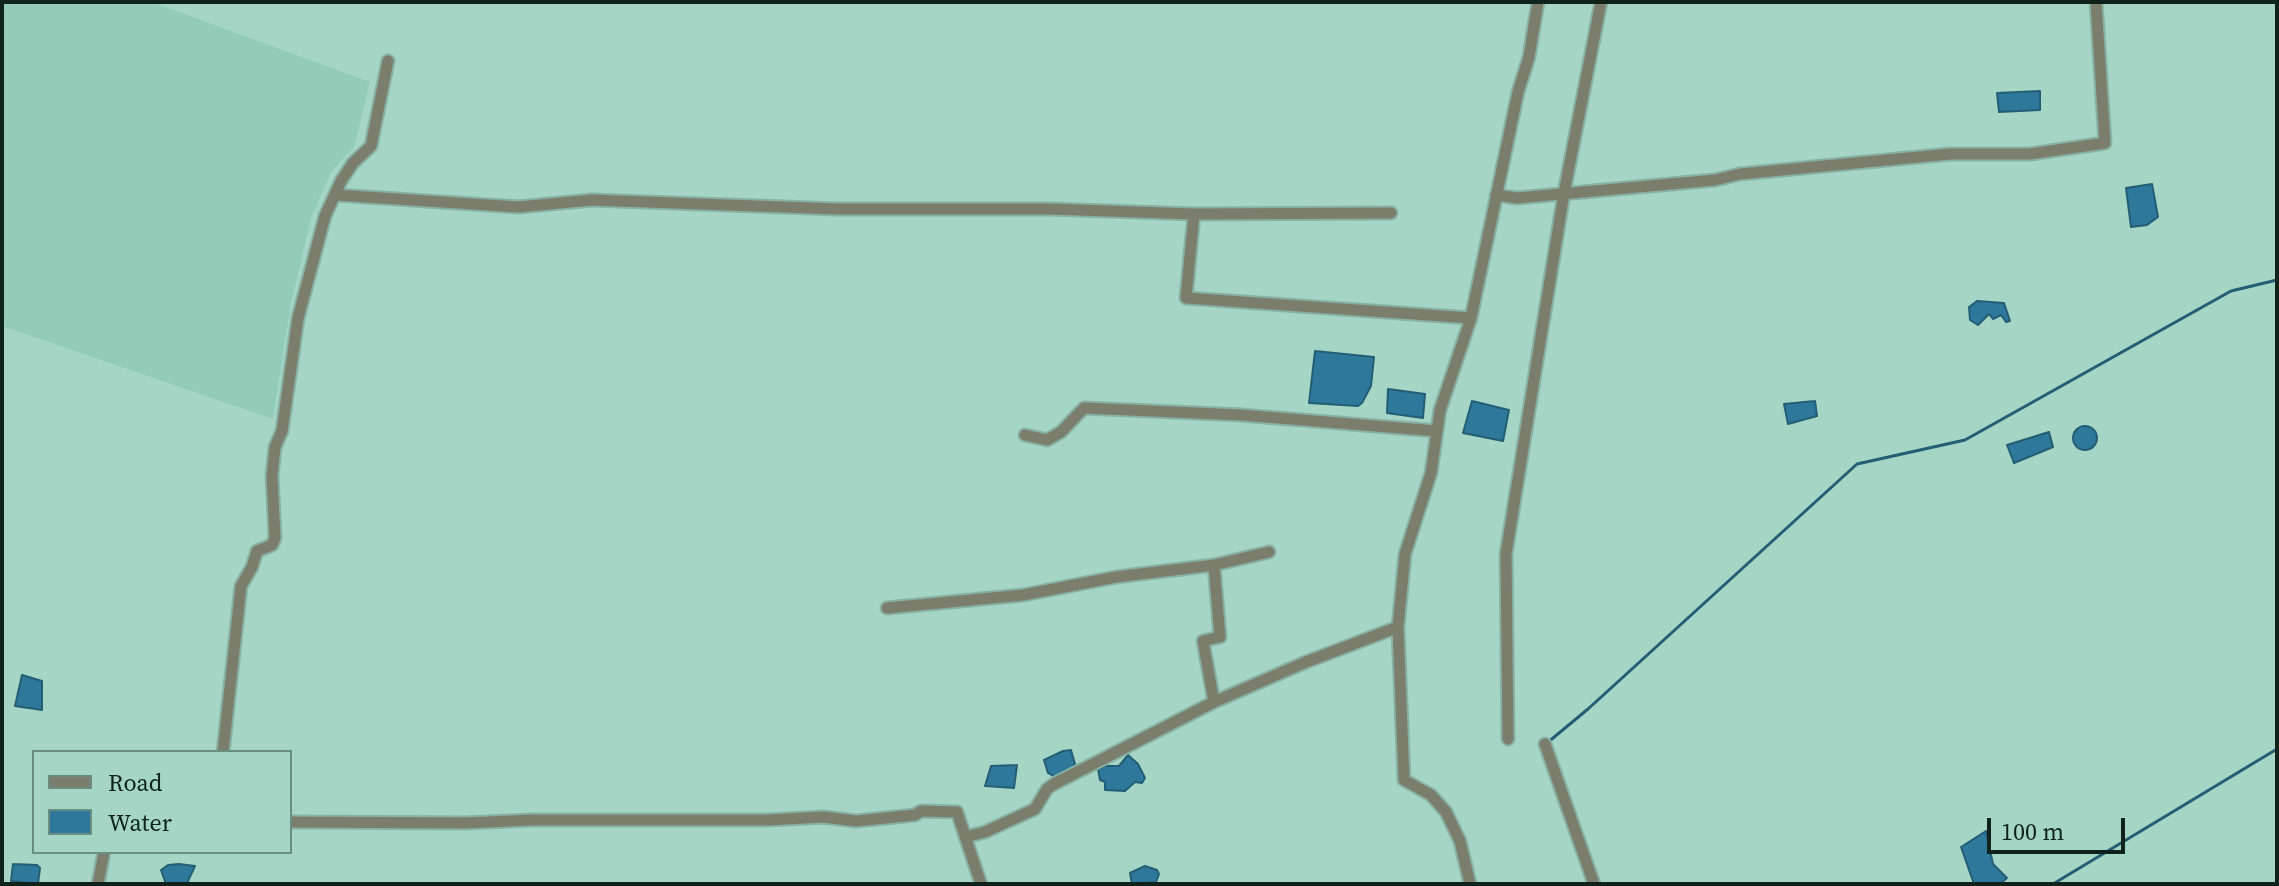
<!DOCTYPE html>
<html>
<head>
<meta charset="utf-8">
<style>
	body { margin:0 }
	#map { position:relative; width:2279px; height:886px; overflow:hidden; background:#a5d5c5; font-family:"Source Serif 4",serif }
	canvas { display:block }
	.frame { position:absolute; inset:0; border:4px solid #0f221c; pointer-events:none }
	.legend { position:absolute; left:32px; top:750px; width:260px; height:104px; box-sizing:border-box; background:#a5d5c5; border:2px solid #698d81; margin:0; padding:10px 14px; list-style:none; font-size:24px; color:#0f221c }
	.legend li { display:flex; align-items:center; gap:16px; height:40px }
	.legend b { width:40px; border:2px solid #698d81 }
	.scale { position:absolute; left:1987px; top:818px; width:138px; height:36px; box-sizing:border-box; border:4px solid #0f221c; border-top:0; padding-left:10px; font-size:24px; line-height:28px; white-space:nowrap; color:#0f221c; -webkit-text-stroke:6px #a5d5c5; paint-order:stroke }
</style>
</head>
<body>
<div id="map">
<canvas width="2279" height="886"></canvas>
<div class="frame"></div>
<ul class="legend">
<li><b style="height:10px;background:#7c7e6d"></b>Road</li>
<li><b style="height:22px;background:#2d789b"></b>Water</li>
</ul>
<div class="scale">100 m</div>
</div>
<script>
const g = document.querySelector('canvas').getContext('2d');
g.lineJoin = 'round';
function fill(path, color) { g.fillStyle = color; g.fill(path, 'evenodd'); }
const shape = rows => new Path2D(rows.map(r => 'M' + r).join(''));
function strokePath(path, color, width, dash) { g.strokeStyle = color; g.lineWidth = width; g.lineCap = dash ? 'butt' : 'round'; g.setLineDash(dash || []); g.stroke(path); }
fill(shape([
	[2,2,152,2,370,82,354,147,331,172,312,215,291,303,273,419,2,326]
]), '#92ccb9');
const water = shape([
	[2040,91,2040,110,1999,112,1997,93,2040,91],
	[2152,184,2158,217,2147,225,2131,227,2126,188,2152,184],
	[1977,301,2004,303,2010,321,2006,322,2001,315,1993,319,1989,314,1978,325,1970,320,1969,307,1977,301],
	[1315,351,1374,357,1371,386,1362,403,1358,406,1309,403,1315,351],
	[1388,389,1425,394,1423,418,1387,413,1388,389],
	[1472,401,1509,410,1503,441,1463,433,1472,401],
	[1815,401,1817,416,1788,424,1784,404,1815,401],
	'2073 438a12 12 0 1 1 24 0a12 12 0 1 1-24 0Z',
	[2049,432,2053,447,2014,463,2007,445,2049,432],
	[22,675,42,681,42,710,15,706,22,675],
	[1071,750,1075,764,1072,768,1055,777,1048,773,1044,760,1063,751,1071,750],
	[1128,755,1138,764,1145,778,1142,783,1135,782,1125,791,1105,790,1105,782,1100,780,1098,769,1105,766,1119,766,1128,755],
	[1017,765,1014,788,985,786,991,766,1017,765],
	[1986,831,1993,864,2007,878,2000,884,1974,884,1961,847,1986,831],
	[13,864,37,865,40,868,38,884,11,881,13,864],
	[179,864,195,866,188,881,189,884,166,884,161,870,168,865,179,864],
	[1145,866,1157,870,1159,874,1156,882,1132,884,1130,873,1145,866]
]);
fill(water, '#2d789b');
strokePath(water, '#245e75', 2);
strokePath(shape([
	[1547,743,1588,709,1857,464,1965,440,2231,291,2277,280],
	[2053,884,2277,749]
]), '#245e75', 3);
const minor = shape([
	[336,195,518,207,592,200,837,209,1050,209,1194,214,1186,298,1471,318],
	[1496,195,1517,198,1715,180,1740,174,1950,154,2030,154,2105,143,2096,2],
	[1194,214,1391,213],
	[1025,435,1047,440,1061,432,1084,408,1241,415,1437,431],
	[887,608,1023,595,1116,577,1214,565,1269,552],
	[1214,702,1203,641,1220,637,1214,565],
	[1508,739,1506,554,1564,193,1601,2],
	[1545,744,1594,884],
	[223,752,241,586,252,567,257,551,272,545,275,538,272,476,275,447,282,431,298,318,325,216,341,181,353,163,371,146,388,61],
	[290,822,465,823,532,820,768,820,823,817,856,821,915,815,921,811,957,812,981,884],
	[965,837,985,832,1035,809,1047,789,1054,784,1214,702,1306,662,1398,627],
	[98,884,104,852],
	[1470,884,1460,841,1446,812,1431,795,1404,780,1398,627,1405,554,1431,473,1440,410,1471,318,1518,92,1529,57,1538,2]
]);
strokePath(minor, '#87b1a3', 15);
strokePath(minor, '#7c7e6d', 11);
</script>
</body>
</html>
